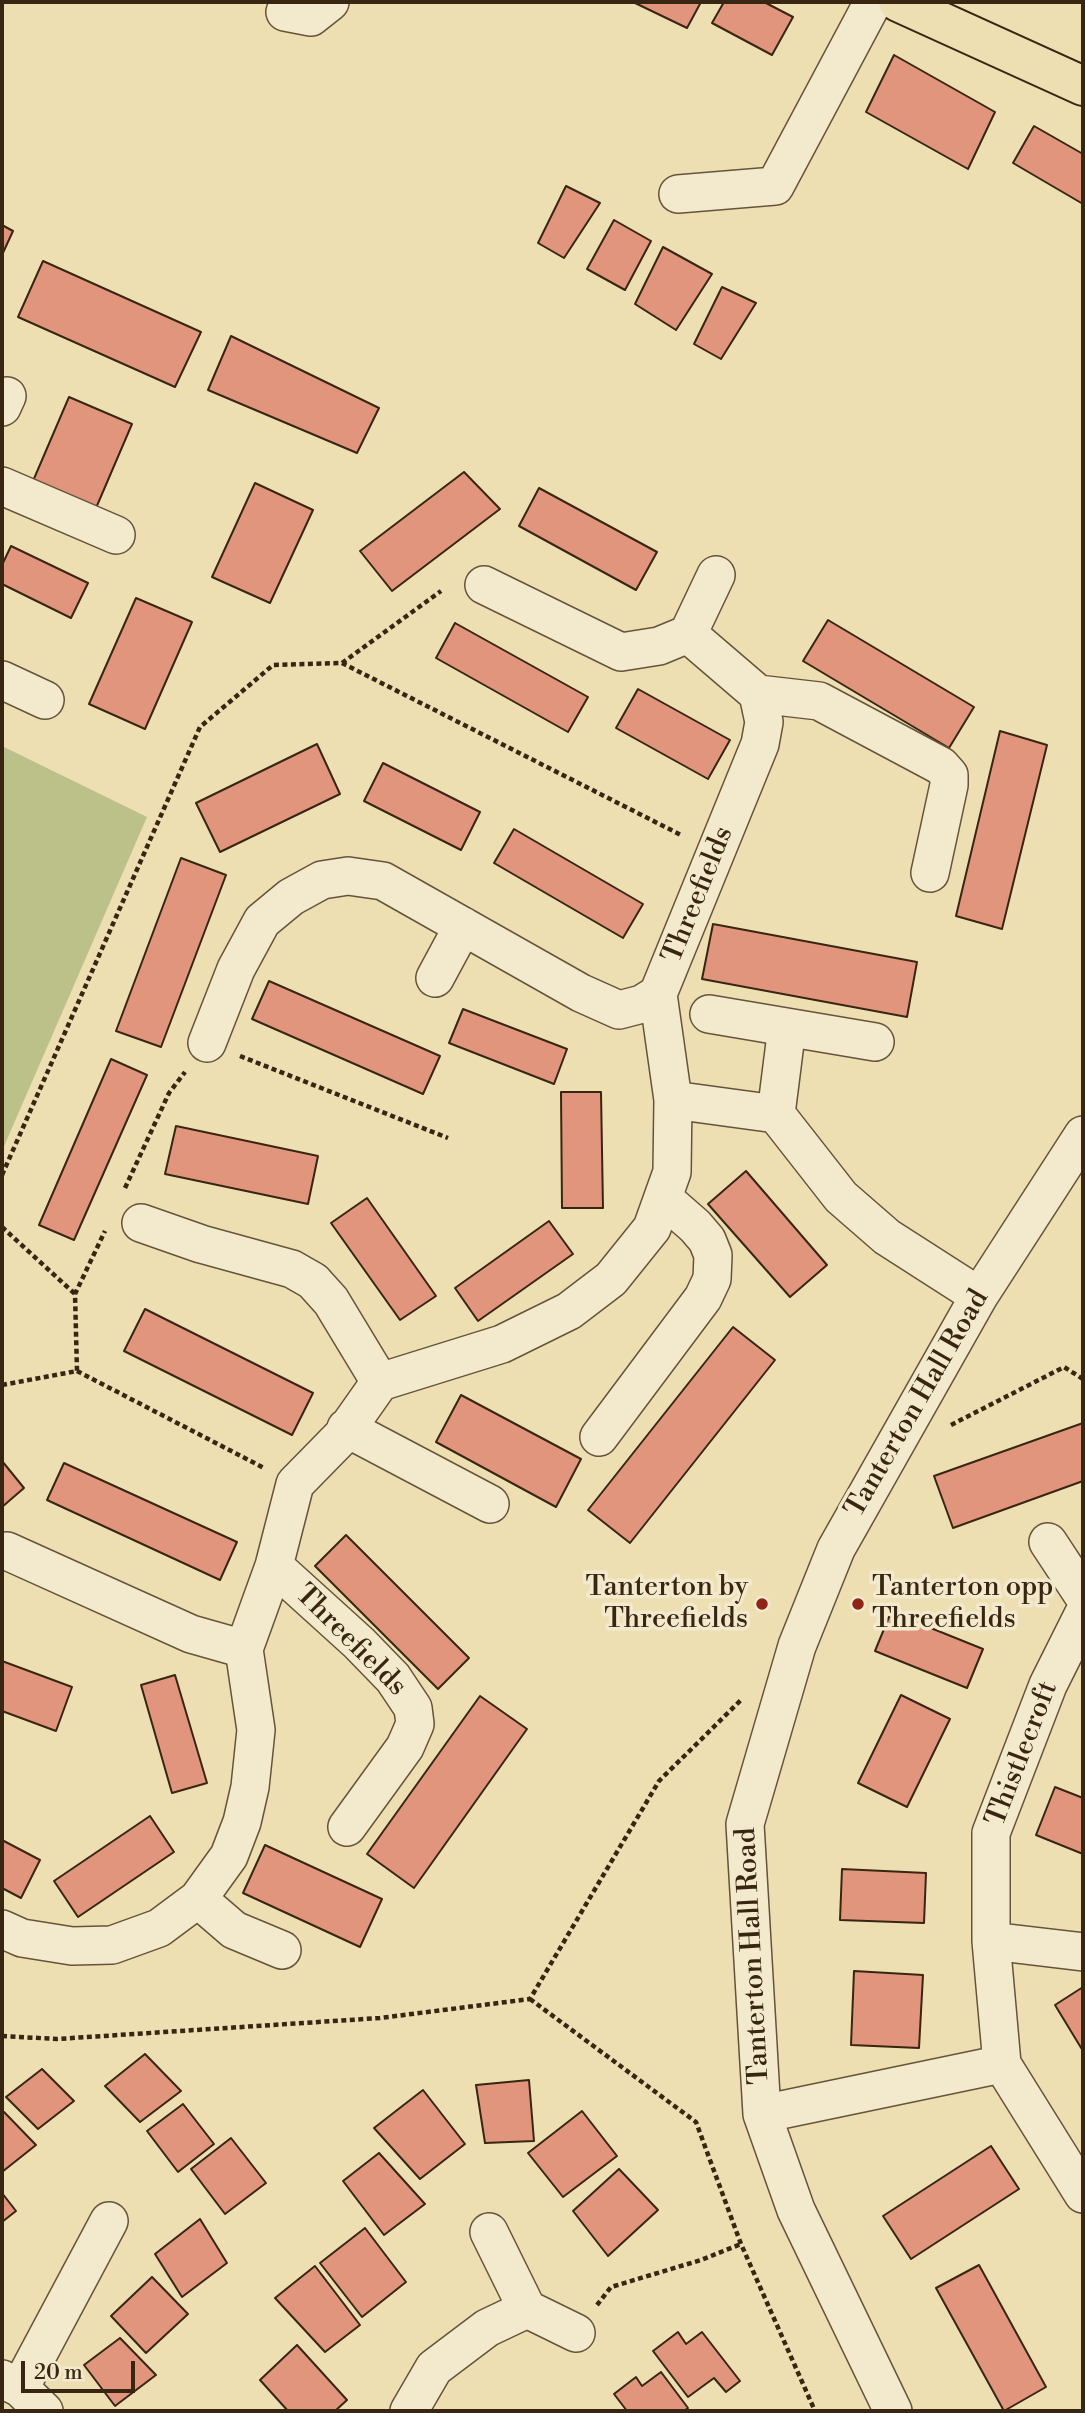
<!DOCTYPE html>
<html>
<head>
<meta charset="utf-8">
<style>
	body { margin:0 }
	#map { position:relative; width:1085px; height:2413px; overflow:hidden; background:#eddfb2; font-family:"Libre Bodoni",serif }
	canvas { display:block }
	.frame { position:absolute; inset:0; border:4px solid #382612; pointer-events:none }
	.scale { position:absolute; left:21px; top:2361px; width:114px; height:32px; box-sizing:border-box; border:4px solid #382612; border-top:0; padding-left:9px; font-size:21px; line-height:24px; white-space:nowrap; color:#382612; -webkit-text-stroke:5px #f3eacd; paint-order:stroke }
</style>
</head>
<body>
<div id="map">
<canvas width="1085" height="2413"></canvas>
<div class="frame"></div>
<div class="scale">20 m</div>
</div>
<script>
const g = document.querySelector('canvas').getContext('2d');
g.lineJoin = 'round';
function fill(path, color) { g.fillStyle = color; g.fill(path, 'evenodd'); }
const shape = rows => new Path2D(rows.map(r => 'M' + r).join(''));
function strokePath(path, color, width, dash) { g.strokeStyle = color; g.lineWidth = width; g.lineCap = dash ? 'butt' : 'round'; g.setLineDash(dash || []); g.stroke(path); }
function label(font, color, halo, rows, align = 'center') {
  g.font = font + ' "Libre Bodoni",serif'; g.lineWidth = 7; g.setLineDash([]); g.textBaseline = 'middle'; g.strokeStyle = halo; g.fillStyle = color; for (const [text, x, y, turn = 0] of rows) {
    g.save(); g.translate(x, y); g.rotate((+turn || 0) * Math.PI / 180); g.textAlign = isNaN(turn) ? turn : align; if (halo) g.strokeText(text, 0, 0); g.fillText(text, 0, 0); g.restore();
  }
}
fill(shape([
	[2,746,147,817,2,1151]
]), '#bcc18a');
const building = shape([
	[633,2,701,2,687,28,633,2],
	[724,2,764,2,793,17,772,55,712,23,724,2],
	[894,55,995,112,968,169,866,112,894,55],
	[1034,126,1083,154,1083,204,1013,163,1034,126],
	[566,186,600,203,564,258,538,243,566,186],
	[614,220,651,241,625,290,587,269,614,220],
	[2,225,13,231,2,255,2,225],
	[663,247,712,274,676,330,635,304,663,247],
	[43,261,201,332,175,387,18,317,43,261],
	[722,287,756,303,721,359,694,344,722,287],
	[231,336,379,408,357,453,208,390,231,336],
	[69,397,132,424,96,508,33,481,69,397],
	[464,472,500,509,392,591,360,551,464,472],
	[255,483,313,510,270,603,212,577,255,483],
	[539,488,657,552,636,590,519,526,539,488],
	[11,546,88,583,71,618,2,584,2,565,11,546],
	[136,598,192,622,145,729,89,704,136,598],
	[828,620,974,707,949,748,803,661,828,620],
	[455,623,588,697,568,732,436,658,455,623],
	[638,689,730,740,708,779,616,728,638,689],
	[1000,731,1047,745,1002,929,956,916,1000,731],
	[317,744,340,794,220,852,196,803,317,744],
	[383,763,480,812,461,850,364,801,383,763],
	[514,829,643,904,623,938,494,863,514,829],
	[181,858,226,875,161,1047,116,1031,181,858],
	[713,924,917,962,907,1017,702,979,713,924],
	[269,981,440,1056,423,1094,252,1019,269,981],
	[463,1009,567,1049,554,1084,449,1043,463,1009],
	[111,1059,147,1075,74,1240,39,1225,111,1059],
	[561,1092,601,1092,603,1208,562,1208,561,1092],
	[176,1126,318,1156,308,1204,165,1174,176,1126],
	[746,1171,827,1265,790,1297,708,1204,746,1171],
	[367,1198,436,1296,400,1320,331,1223,367,1198],
	[549,1221,573,1254,478,1321,455,1288,549,1221],
	[145,1309,313,1393,292,1435,124,1351,145,1309],
	[733,1327,775,1360,630,1543,588,1510,733,1327],
	[461,1395,581,1459,556,1507,436,1442,461,1395],
	[1083,1423,1083,1481,953,1528,934,1476,1083,1423],
	[2,1461,24,1488,2,1507,2,1461],
	[64,1463,237,1542,220,1580,47,1500,64,1463],
	[346,1535,469,1658,438,1689,315,1566,346,1535],
	[891,1612,983,1649,967,1688,875,1651,891,1612],
	[2,1661,72,1687,56,1731,2,1711,2,1661],
	[175,1675,207,1783,172,1793,141,1685,175,1675],
	[901,1695,950,1719,907,1807,858,1783,901,1695],
	[480,1696,527,1729,414,1888,367,1854,480,1696],
	[1055,1787,1083,1798,1083,1854,1036,1835,1055,1787],
	[150,1816,174,1852,78,1917,54,1881,150,1816],
	[2,1840,40,1860,21,1898,2,1888,2,1840],
	[265,1845,382,1899,360,1947,243,1893,265,1845],
	[842,1869,926,1873,924,1923,840,1920,842,1869],
	[854,1971,923,1975,919,2048,851,2045,854,1971],
	[1083,1987,1083,2051,1055,2005,1083,1987],
	[145,2054,181,2091,140,2122,105,2086,145,2054],
	[42,2069,74,2101,38,2129,6,2097,42,2069],
	[529,2080,534,2141,485,2143,476,2085,529,2080],
	[423,2090,465,2144,420,2179,374,2128,423,2090],
	[183,2104,214,2144,178,2172,147,2131,183,2104],
	[582,2111,617,2156,563,2197,528,2153,582,2111],
	[4,2112,36,2145,2,2172,2,2114,4,2112],
	[231,2138,266,2183,225,2214,191,2169,231,2138],
	[991,2146,1019,2189,911,2259,883,2216,991,2146],
	[379,2153,425,2204,384,2235,343,2181,379,2153],
	[619,2169,658,2210,608,2256,573,2211,619,2169],
	[2,2193,16,2211,2,2222,2,2193],
	[200,2219,227,2263,182,2297,155,2254,200,2219],
	[365,2228,406,2282,362,2317,320,2263,365,2228],
	[979,2265,1046,2387,1004,2411,936,2288,979,2265],
	[315,2266,360,2325,325,2352,275,2298,315,2266],
	[152,2277,188,2314,146,2353,111,2316,152,2277],
	[678,2332,686,2344,702,2332,740,2381,726,2392,714,2378,688,2397,653,2351,678,2332],
	[120,2338,156,2375,115,2406,84,2365,120,2338],
	[297,2345,347,2400,335,2411,288,2411,260,2380,297,2345],
	[661,2372,688,2408,684,2411,627,2411,614,2394,636,2377,642,2386,661,2372]
]);
fill(building, '#e1957d');
strokePath(building, '#382612', 2);
const minor = shape([
	[285,12,311,17,330,2],
	[678,194,775,186,873,2],
	[2,407,7,396],
	[2,486,116,535],
	[688,634,716,575],
	[2,680,45,700],
	[758,694,819,701,941,766,949,775,949,785,930,873],
	[435,978,463,926],
	[709,1014,875,1042],
	[207,1043,236,969,262,921,291,897,322,880,348,876,383,881,581,993,619,1010,642,1004,658,994],
	[673,1100,776,1114,841,1197,887,1237,979,1296],
	[776,1114,787,1027],
	[141,1223,201,1244,292,1269,313,1281,331,1301,380,1382],
	[346,1428,490,1504],
	[599,1437,703,1298,712,1279,713,1255,707,1240,695,1226,663,1198],
	[1048,1542,1083,1595],
	[7,1551,191,1634,244,1649],
	[274,1566,359,1643,393,1678,413,1708,415,1724,405,1747,347,1827],
	[1083,1615,1048,1685,991,1833,991,1941,1002,2064,1083,2194],
	[198,1899,234,1930,282,1950],
	[2,1929,22,1938,72,1946,112,1945,159,1928,198,1899,229,1856,242,1822,250,1787,256,1730,244,1649,274,1566,295,1484,342,1436,380,1382,502,1344,569,1311,611,1279,652,1228,672,1172,673,1100,658,994,760,744,764,722,758,694,688,634,659,646,621,652,484,585],
	[991,1941,1083,1952],
	[762,2114,1002,2064],
	[527,2309,576,2333],
	[2,2379,20,2388,44,2411],
	[20,2388,109,2221],
	[409,2411,434,2368,487,2328,527,2309,489,2232],
	[893,2411,796,2210,762,2114,745,1824,797,1646,836,1549,979,1296,1083,1135]
]);
const major = shape([
	[898,2,1083,86]
]);
strokePath(minor, '#65543a', 40);
strokePath(major, '#382612', 42);
strokePath(shape([
	[342,663,441,591],
	[240,1056,448,1138],
	[2,1175,200,727,273,665,342,663,683,836],
	[125,1188,169,1093,185,1072],
	[2,1227,75,1294],
	[77,1371,264,1468],
	[2,1385,77,1371,75,1294,105,1231],
	[951,1425,1064,1367,1083,1379],
	[530,1999,696,2122,741,2244,815,2411],
	[2,2036,57,2039,380,2018,530,1999,659,1781,741,1700],
	[597,2305,611,2287,701,2260,741,2244]
]), '#382612', 4.5, [5, 3.5]);
strokePath(minor, '#f3eacd', 37);
strokePath(major, '#eddfb2', 38);
for (const [x, y, r, color] of [
	[762,1604,7,"#8f2418"],
	[858,1604,7,"#8f2418"]
]) { const dot = new Path2D(); dot.arc(x, y, r, 0, 2 * Math.PI); g.fillStyle = color; g.fill(dot); strokePath(dot, '#f3eacd', 2.5); }
label('28px', '#382612', '#f3eacd', [
	["Threefields",699,895,-68],
	["Tanterton Hall Road",918,1404,-60],
	["Threefields",350,1641,45],
	["Thistlecroft",1023,1754,-69],
	["Tanterton Hall Road",754,1956,-93]
]);
label('28px', '#382612', '#f3eacd', [
	["Tanterton by",748,1588],
	["Threefields",748,1620],
	["Tanterton opp",872,1588,"left"],
	["Threefields",872,1620,"left"]
], 'right');
</script>
</body>
</html>
